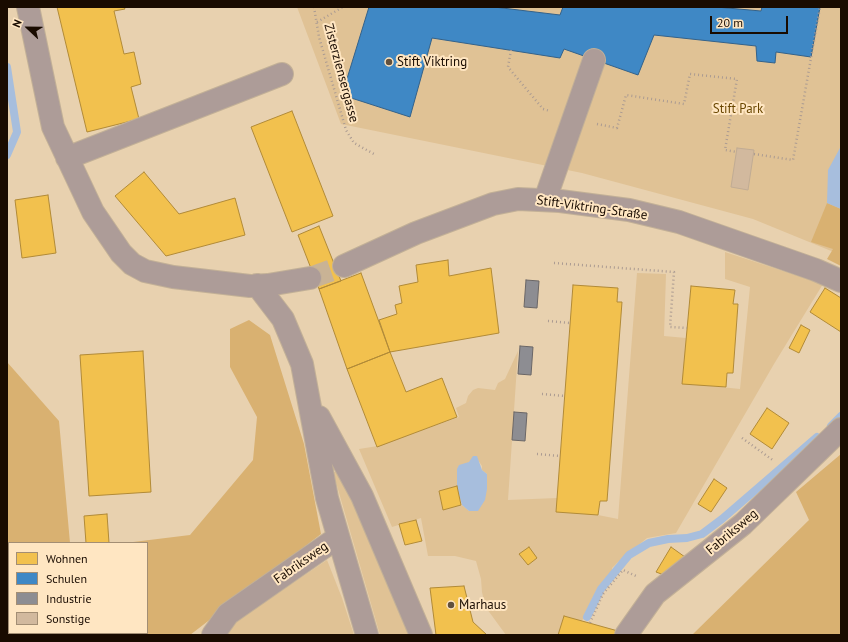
<!DOCTYPE html>
<html>
<head>
<meta charset="utf-8">
<style>
	body { margin:0 }
	#map { position:relative; width:848px; height:642px; overflow:hidden; background:#e8d1af; font-family:"PT Sans",sans-serif }
	canvas { display:block }
	.frame { position:absolute; inset:0; border:8px solid #190b00; pointer-events:none }
	.legend { position:absolute; left:8px; top:542px; width:140px; height:92px; box-sizing:border-box; background:#ffe6c2; border:1px solid #a38e74; margin:0; padding:5px 7px; list-style:none; font-size:12px; color:#190b00 }
	.legend li { display:flex; align-items:center; gap:8px; height:20px }
	.legend b { width:20px; border:1px solid #a38e74 }
	.north { position:absolute; left:8px; top:8px; width:40px; height:40px; -webkit-text-stroke:3px #ffe6c2; paint-order:stroke; rotate:292deg; font-size:11px; font-weight:700; line-height:16px; text-align:center; color:#190b00 }
	.north::after { content:''; display:block; margin:auto; width:14px; height:18px; background:#190b00; clip-path:polygon(50% 0,100% 100%,50% 72%,0 100%) }
	.scale { position:absolute; left:710px; top:16px; width:78px; height:18px; box-sizing:border-box; border:2px solid #190b00; border-top:0; padding-left:5px; font-size:12px; line-height:14px; white-space:nowrap; color:#190b00; -webkit-text-stroke:3px #ffe6c2; paint-order:stroke }
</style>
</head>
<body>
<div id="map">
<canvas width="848" height="642"></canvas>
<div class="frame"></div>
<ul class="legend">
<li><b style="height:11px;background:#f2c14e"></b>Wohnen</li>
<li><b style="height:11px;background:#3f88c5"></b>Schulen</li>
<li><b style="height:11px;background:#8d8d92"></b>Industrie</li>
<li><b style="height:11px;background:#d2b99e"></b>Sonstige</li>
</ul>
<div class="north">N</div>
<div class="scale">20 m</div>
</div>
<script>
const g = document.querySelector('canvas').getContext('2d');
g.lineJoin = 'round';
function fill(path, color) { g.fillStyle = color; g.fill(path, 'evenodd'); }
const shape = rows => new Path2D(rows.map(r => 'M' + r).join(''));
function strokePath(path, color, width, dash) { g.strokeStyle = color; g.lineWidth = width; g.lineCap = dash ? 'butt' : 'round'; g.setLineDash(dash || []); g.stroke(path); }
function label(font, color, halo, rows, align = 'center') {
  g.font = font + ' "PT Sans",sans-serif'; g.lineWidth = 4; g.setLineDash([]); g.textBaseline = 'middle'; g.strokeStyle = halo; g.fillStyle = color; for (const [text, x, y, turn = 0] of rows) {
    g.save(); g.translate(x, y); g.rotate((+turn || 0) * Math.PI / 180); g.textAlign = isNaN(turn) ? turn : align; if (halo) g.strokeText(text, 0, 0); g.fillText(text, 0, 0); g.restore();
  }
}
fill(shape([
	[297,7,841,7,841,255,753,219,582,173,341,124],
	[725,252,823,284,774,364,676,533,647,538,617,563,612,568,613,572,593,597,582,621,564,616,558,635,506,635,487,609,488,605,484,601,482,592,481,579,476,561,455,556,428,556,421,518,392,527,359,449,378,446,459,417,456,408,466,403,468,396,473,390,478,388,495,390,498,383,505,379,518,351,508,500,557,498,556,512,598,515,618,519,637,273,666,274,664,336,686,338,683,383,740,389,750,287,725,279],
	[478,460,482,466,482,470,487,474,487,489,469,511,462,505,443,510,439,491,457,486,458,478,469,462],
	[333,472,339,472,412,635,380,635],
	[327,560,342,598,354,635,224,635,229,626]
]), '#e0c295');
fill(shape([
	[827,203,841,209,841,266,827,259,833,249,811,242],
	[249,320,270,335,304,444,321,534,190,635,80,635,78,633,147,633,147,543,125,543,190,535,253,460,257,417,230,367,230,329],
	[7,362,59,421,70,543,9,543,9,600,7,601],
	[841,454,841,635,692,635,809,520,796,492]
]), '#d9b171');
fill(shape([
	[841,146,841,209,827,203,828,170],
	[473,456,477,456,482,470,487,474,487,489,485,500,478,511,469,511,462,505,457,488,457,469,459,465,469,462]
]), '#a7bedd');
const homes = shape([
	[57,7,124,7,125,9,114,11,124,54,134,52,141,84,131,87,139,119,87,132,57,7],
	[292,111,333,216,292,232,251,127,292,111],
	[144,172,179,214,235,198,245,235,166,256,115,196,144,172],
	[48,195,56,253,22,258,15,200,48,195],
	[319,226,341,281,319,289,298,235,319,226],
	[448,260,449,276,491,268,499,333,390,352,379,320,397,314,395,305,402,303,399,286,418,282,416,265,448,260],
	[361,273,390,352,347,369,319,289,361,273],
	[573,285,618,288,617,302,622,302,607,501,600,501,598,515,556,512,573,285],
	[691,286,735,290,733,304,738,304,733,373,727,373,726,387,682,384,691,286],
	[825,288,841,298,841,332,810,312,825,288],
	[801,325,810,330,799,353,789,348,801,325],
	[143,351,151,492,89,496,80,355,143,351],
	[390,352,406,392,442,378,457,417,377,447,347,369,390,352],
	[767,408,789,423,772,449,750,434,767,408],
	[714,479,727,488,711,512,698,504,714,479],
	[457,486,461,505,443,510,439,491,457,486],
	[107,514,109,543,86,543,84,516,107,514],
	[416,520,422,541,405,545,399,524,416,520],
	[529,547,537,558,528,565,519,554,529,547],
	[671,547,685,557,664,575,656,572,671,547],
	[464,586,473,622,487,635,436,635,430,588,464,586],
	[564,616,618,631,617,635,558,635,564,616]
]);
fill(homes, '#f2c14e');
strokePath(homes, '#b18a37', 1);
const schools = shape([
	[369,7,494,7,560,15,563,7,716,7,761,11,762,7,820,7,811,57,776,52,775,63,757,61,756,46,654,35,638,75,564,49,560,58,432,38,410,117,342,95,369,7]
]);
fill(schools, '#3f88c5');
strokePath(schools, '#34628a', 1);
const industry = shape([
	[526,280,539,281,537,308,524,307,526,280],
	[520,346,533,347,531,375,518,374,520,346],
	[514,412,527,413,525,441,512,440,514,412]
]);
fill(industry, '#8d8d92');
strokePath(industry, '#6a6666', 1);
strokePath(shape([
	[7,67,17,132,7,155],
	[831,426,841,416],
	[587,617,601,589,629,555,649,543,668,539,687,538,702,534,722,519,817,437]
]), '#a7bedd', 8);
const building = shape([
	[737,148,754,150,748,190,731,187,737,148]
]);
fill(building, '#d2b99e');
strokePath(building, '#c1ac94', 1);
strokePath(shape([
	[310,278,344,266]
]), '#c9b395', 22, [22, 11]);
const minor = shape([
	[28,7,53,127,93,212,121,253,132,264,145,271,173,277,250,286,268,285,310,278],
	[67,158,282,74],
	[545,200,594,60],
	[344,266,416,233,493,204,518,199,560,201,629,210,679,222,816,270,841,281],
	[257,285,283,319,302,364,327,498,367,635],
	[319,417,362,496,421,635],
	[7,616,9,616],
	[53,633,55,635],
	[213,635,228,614,337,538],
	[626,635,655,594,743,524,841,429]
]);
strokePath(minor, '#c2b097', 24);
strokePath(shape([
	[314,7,319,37,346,130,354,143,374,154],
	[731,8,731,7],
	[317,22,343,7],
	[511,50,508,67,543,109,550,111],
	[597,124,617,128,626,95,684,104,690,74,737,79,725,150,737,152],
	[754,154,793,160,820,7],
	[554,263,674,272,670,327,687,328],
	[548,321,570,323],
	[542,394,565,396],
	[742,438,774,461],
	[537,454,560,456],
	[590,623,603,594,623,570,638,577]
]), '#ab9b92', 2.5, [1, 3]);
strokePath(minor, '#ad9c98', 22);
for (const [x, y, r, color] of [
	[389,62,4,"#61503d"],
	[451,605,4,"#61503d"]
]) { const dot = new Path2D(); dot.arc(x, y, r, 0, 2 * Math.PI); g.fillStyle = color; g.fill(dot); strokePath(dot, '#ffe6c2', 1.5); }
label('13px', '#190b00', '#ffe6c2', [
	["Stift Viktring",397,62],
	["Marhaus",459,605]
], 'left');
label('13px', '#190b00', '#ffe6c2', [
	["Zisterziensergasse",341,73,75],
	["Stift-Viktring-Straße",592,208,8],
	["Fabriksweg",732,532,-40],
	["Fabriksweg",301,563,-35]
]);
label('13px', '#6a4700', '#ffe6c2', [
	["Stift Park",738,109]
]);
</script>
</body>
</html>
